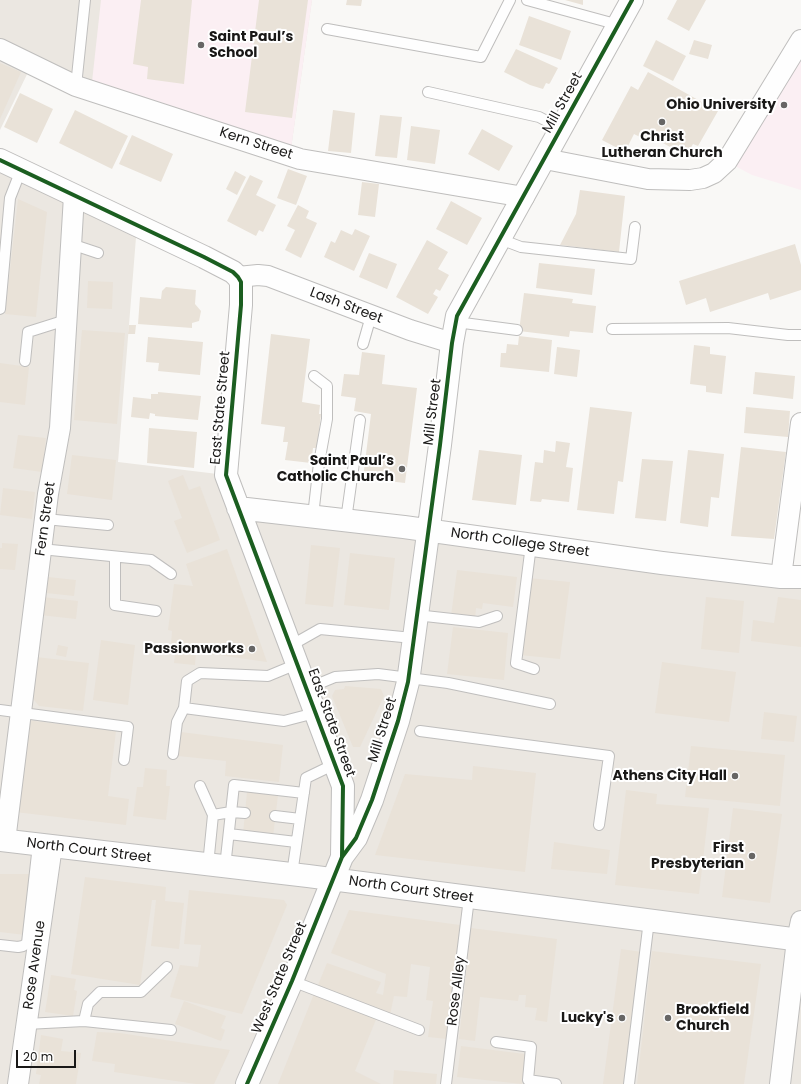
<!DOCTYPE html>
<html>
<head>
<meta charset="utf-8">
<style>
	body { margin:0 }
	#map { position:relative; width:801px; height:1084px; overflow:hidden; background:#f9f8f6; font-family:Poppins,sans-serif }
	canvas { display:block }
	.scale { position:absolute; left:16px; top:1050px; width:60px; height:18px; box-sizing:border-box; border:2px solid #191817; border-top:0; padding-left:5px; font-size:12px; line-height:14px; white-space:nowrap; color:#191817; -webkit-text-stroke:3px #fff; paint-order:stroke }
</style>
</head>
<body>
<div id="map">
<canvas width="801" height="1084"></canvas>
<div class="scale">20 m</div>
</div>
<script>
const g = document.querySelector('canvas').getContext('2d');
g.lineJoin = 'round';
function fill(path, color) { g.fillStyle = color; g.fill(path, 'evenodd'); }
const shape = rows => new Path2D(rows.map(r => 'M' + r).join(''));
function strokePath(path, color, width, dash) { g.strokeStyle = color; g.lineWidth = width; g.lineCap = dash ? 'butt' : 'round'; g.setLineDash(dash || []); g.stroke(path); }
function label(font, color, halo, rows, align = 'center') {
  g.font = font + ' Poppins,sans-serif'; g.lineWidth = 4; g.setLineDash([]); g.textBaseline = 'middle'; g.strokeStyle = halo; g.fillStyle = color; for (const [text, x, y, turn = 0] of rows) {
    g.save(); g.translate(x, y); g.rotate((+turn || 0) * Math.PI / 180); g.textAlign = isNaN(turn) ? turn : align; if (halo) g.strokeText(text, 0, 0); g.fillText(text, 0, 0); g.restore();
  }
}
fill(shape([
	[0,0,312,0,290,156,32,64,0,130],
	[0,159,137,225,118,462,226,475,239,508,801,576,801,1084,0,1084]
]), '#ebe7e1');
fill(shape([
	[101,0,312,0,290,156,91,91],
	[801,46,801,190,752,175,735,166]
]), '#fbeff3');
fill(shape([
	[141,0,192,0,184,84,147,79,148,67,133,64],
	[259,0,308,0,292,118,245,112],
	[347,0,362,0,361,6,346,5],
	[565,0,583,0,583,5],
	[677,0,706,0,689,31,667,19],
	[529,16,571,31,561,60,519,45],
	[656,40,686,56,673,81,643,66],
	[694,40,712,45,708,59,689,54],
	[516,49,558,68,550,83,549,84,546,83,543,89,530,85,504,72],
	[0,63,21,72,0,119],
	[648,72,718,111,698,146,693,144,686,156,647,134,644,139,634,134,625,152,602,140,631,86,638,90],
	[20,93,53,109,37,143,4,127],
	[75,110,128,136,112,169,59,143],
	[333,110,355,113,351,153,328,151],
	[380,115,402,117,397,158,375,156],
	[411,126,440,130,435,164,407,160],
	[482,129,513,146,499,171,468,154],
	[132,135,173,154,161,182,119,164],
	[288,169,307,176,296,205,277,198],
	[235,171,246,177,237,195,226,189],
	[250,175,263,181,256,195,276,205,263,232,259,230,256,236,227,221],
	[362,182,379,184,375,217,358,215],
	[580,190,625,196,619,252,560,245,576,214],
	[18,199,47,212,36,317,5,314],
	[451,201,482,218,467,245,436,229],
	[298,205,309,211,306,218,317,223,301,258,285,250,295,230,287,226],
	[355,229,370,236,354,271,324,257,331,241,335,243,341,230,352,235],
	[427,240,448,252,438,269,449,275,440,291,436,289,433,294,438,297,428,314,396,297],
	[795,244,801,265,801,290,770,300,768,293,710,312,706,298,686,305,679,281],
	[369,253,397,264,387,289,359,277],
	[539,263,595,269,592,295,536,288],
	[88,281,113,282,112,309,87,308],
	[166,287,196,290,195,304,201,311,199,321,192,323,192,328,138,324,140,297,161,299,162,291],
	[524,293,573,299,572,303,596,306,593,333,570,331,569,337,519,331],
	[129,325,136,325,135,334,128,334],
	[82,330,125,333,117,424,74,420],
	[271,334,310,339,302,402,320,405,319,414,321,414,317,448,313,448,311,463,285,460,288,442,283,442,285,427,261,424],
	[519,336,552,340,549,372,500,367,501,353,506,353,507,344,518,345],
	[148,337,203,342,200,375,158,371,159,363,146,362],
	[694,345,710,347,710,354,726,356,722,394,706,392,706,386,690,384],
	[557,347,580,350,577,377,554,374],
	[362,352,385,355,382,384,417,388,405,483,363,478,371,414,354,411,356,398,341,396,344,374,359,375],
	[0,363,29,367,25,405,0,402],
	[755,372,795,376,793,399,753,394],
	[158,392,201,396,198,420,155,416,155,414,150,413,149,419,131,417,133,397,151,399,151,394,158,394],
	[590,407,632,412,623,482,618,481,614,514,577,510],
	[746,407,790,411,788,437,744,433],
	[149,428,197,432,194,468,147,463],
	[18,435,46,438,42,472,13,468],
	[556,441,570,443,566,467,573,468,569,502,542,499,541,502,530,501,535,462,543,463,544,450,555,452],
	[741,447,786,452,774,539,731,536],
	[479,450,522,455,516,505,472,500],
	[688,450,724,454,719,498,711,497,708,527,680,523],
	[72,455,116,460,112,500,67,494],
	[642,459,673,461,666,521,635,518],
	[183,475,189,490,200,486,220,540,187,553,174,521,182,518,168,481],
	[3,488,35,492,32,519,0,515],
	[2,543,18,544,15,570,0,569,0,548,2,548],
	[311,545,340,548,333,607,305,604],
	[227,549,267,662,196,652,195,665,174,663,176,645,171,644,172,631,168,630,174,584,193,586,186,564],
	[350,553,395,558,389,610,344,605],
	[457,570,517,577,513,607,483,603,482,609,476,608,475,620,451,616],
	[48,577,76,580,74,596,46,593],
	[529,578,570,582,560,659,520,655],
	[42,597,78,601,76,619,40,615],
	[706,597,744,601,739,653,701,649],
	[778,597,801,600,801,647,751,641,753,620,774,623],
	[453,627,508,633,504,680,447,674],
	[101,640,135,645,128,705,93,700],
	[58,645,68,647,66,657,56,655],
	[36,657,89,663,83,711,39,706,31,696],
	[662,662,736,672,729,722,655,713],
	[345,686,381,689,384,696,360,747,353,747,332,696,335,690,344,689],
	[764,712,797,716,794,742,761,739],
	[26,720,116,731,108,796,129,799,126,825,15,812],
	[181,732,283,745,279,782,225,776,226,761,178,756],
	[691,746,785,755,780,806,685,797],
	[473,766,536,773,525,872,375,855,405,774,472,780],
	[145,768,167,770,166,786,170,786,166,820,133,816,137,787,143,787],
	[626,790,657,794,656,804,709,808,699,894,615,885],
	[247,792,278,795,273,837,243,834],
	[733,808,782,814,770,903,722,897],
	[554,842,610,850,607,874,551,869],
	[0,874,32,874,25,935,0,932],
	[85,877,166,887,165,901,184,903,179,949,151,946,156,900,152,900,140,985,71,974],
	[189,890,284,900,287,905,242,1014,170,997,180,965,198,967,201,945,184,944],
	[349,910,460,925,447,1039,428,1037,433,1001,426,1000,430,967,411,964,407,997,394,996,390,1015,318,985,327,963,381,982,376,993,383,995,386,974,331,953],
	[471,928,557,939,547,1022,535,1020,537,1008,525,1007,526,995,519,995,518,1001,480,997,475,1041,459,1039],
	[621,949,642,952,624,1084,603,1084],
	[652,951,761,964,744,1084,637,1084],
	[51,975,76,979,74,990,77,991,73,1016,45,1012],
	[314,994,377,1017,355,1071,381,1084,278,1084],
	[184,1001,226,1016,221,1028,225,1030,221,1041,175,1024],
	[97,1032,120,1033,230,1050,214,1084,196,1084,114,1072,115,1064,92,1061],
	[41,1035,63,1039,61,1051,81,1053,76,1084,39,1084,41,1075,36,1074],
	[461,1046,525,1054,522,1084,457,1077],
	[394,1070,437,1074,436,1084,393,1084]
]), '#e9e2d8');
const lane = shape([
	[527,0,619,25],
	[327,29,481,57,510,0],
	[76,86,85,0],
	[428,92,539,117,562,129],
	[500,239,521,247,631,259,635,227],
	[71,244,98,253],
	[0,309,10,198,21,170],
	[456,322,517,330],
	[612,329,728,328,788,335,801,335],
	[363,344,371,316],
	[25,361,28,332,66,320],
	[313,516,319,463,327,419,327,386,314,376],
	[45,519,108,525],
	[346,520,360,420],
	[531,545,516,663,534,669],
	[41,549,151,560,171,574],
	[115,557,115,605,156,611],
	[416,615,479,622,497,616],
	[290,646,320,629,413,638],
	[297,664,268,676,200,673,187,681,184,708,284,721,315,713],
	[306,689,335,677,378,674,448,683,550,704],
	[0,710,128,727,124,760],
	[420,731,609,756,599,825],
	[173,754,177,722,184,708],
	[200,786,213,815,208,865],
	[213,815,231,812,245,813],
	[275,816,300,819],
	[229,834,296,842],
	[225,867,234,785,304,793],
	[292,874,306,778,335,764],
	[0,945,18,947,23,946,27,943,38,845],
	[292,981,419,1030],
	[84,1021,88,1004,100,992,141,992,167,967],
	[26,1024,84,1021,171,1030],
	[496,1042,531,1047,528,1080,556,1084],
	[446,1084,469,898],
	[629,1084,649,920]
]);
const street = shape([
	[0,49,76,86,300,159,524,197],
	[545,159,648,179,690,180,703,178,714,173,727,161,801,40],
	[238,277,258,275,268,276,410,330,452,343],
	[781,577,801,423],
	[5,841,48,494,60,428,74,196],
	[18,1084,52,846],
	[780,1084,797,940,801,921]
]);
const secondary = shape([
	[0,160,204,257,233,272,238,277,241,282,241,305,226,475,343,786,342,857,292,981,247,1084],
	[238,508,404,527,662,563,781,577,801,577],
	[0,840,308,876,801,940],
	[342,857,356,838,372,800,398,721,408,682,440,445,452,343,457,316,632,0]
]);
strokePath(lane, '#bfbebd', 12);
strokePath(street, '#bfbebd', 22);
strokePath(secondary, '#bfbebd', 24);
strokePath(lane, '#fefefe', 10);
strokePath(street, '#fefefe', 20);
strokePath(secondary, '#fefefe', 22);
strokePath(shape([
	[0,160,204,257,233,272,238,277,241,282,241,305,226,475,343,786,342,857,292,981,247,1084],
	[342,857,356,838,372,800,398,721,408,682,440,445,452,343,457,316,632,0]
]), '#1b5e20', 4);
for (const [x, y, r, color] of [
	[201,45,4,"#676665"],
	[784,105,4,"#676665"],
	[662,122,4,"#676665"],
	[402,469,4,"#676665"],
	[252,649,4,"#676665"],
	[735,776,4,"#676665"],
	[752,856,4,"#676665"],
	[622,1018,4,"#676665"],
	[668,1018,4,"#676665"]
]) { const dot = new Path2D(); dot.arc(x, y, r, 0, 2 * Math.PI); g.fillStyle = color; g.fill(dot); strokePath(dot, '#fff', 1.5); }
label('bold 14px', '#191817', '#fff', [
	["Saint Paul’s",209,37,"left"],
	["School",209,53,"left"],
	["Ohio University",776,105],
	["Christ",662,137,"center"],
	["Lutheran Church",662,153,"center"],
	["Saint Paul’s",394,461],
	["Catholic Church",394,477],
	["Passionworks",244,649],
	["Athens City Hall",727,776],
	["First",744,848],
	["Presbyterian",744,864],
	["Brookfield",676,1010,"left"],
	["Church",676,1026,"left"],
	["Lucky's",614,1018]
], 'right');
label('14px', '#191817', '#fff', [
	["Mill Street",563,103,-61],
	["Kern Street",256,144,18],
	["Lash Street",346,306,21],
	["East State Street",221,408,-85],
	["Mill Street",433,412,-83],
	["Fern Street",46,519,-82],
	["North College Street",520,543,8],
	["East State Street",331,723,70],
	["Mill Street",383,730,-73],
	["North Court Street",89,851,7],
	["North Court Street",411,890,8],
	["Rose Avenue",35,965,-82],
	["West State Street",280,978,-67],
	["Rose Alley",457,991,-83]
]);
</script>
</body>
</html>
